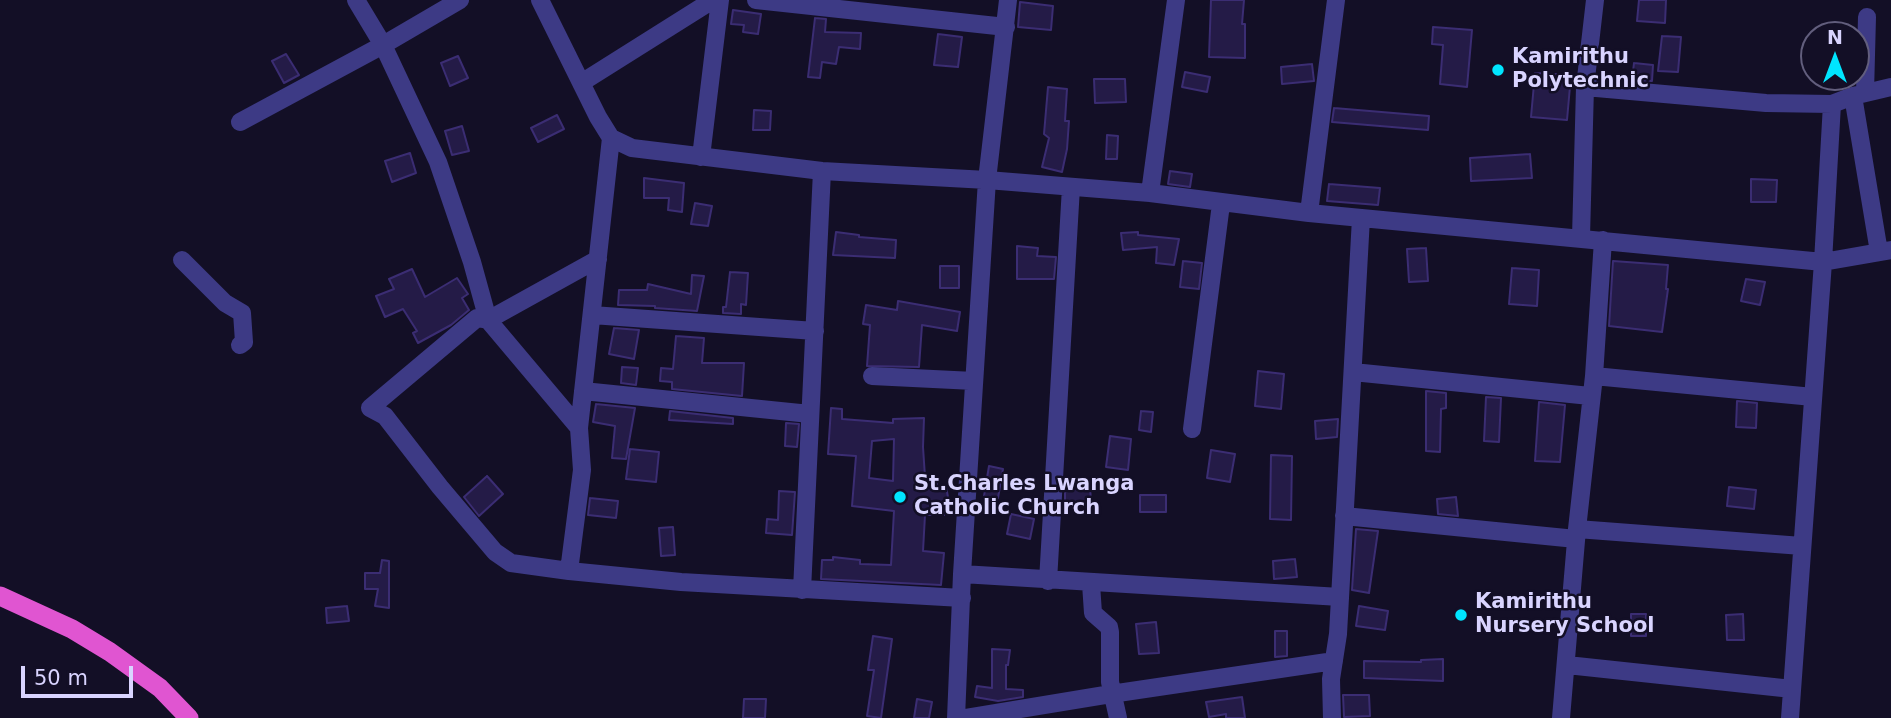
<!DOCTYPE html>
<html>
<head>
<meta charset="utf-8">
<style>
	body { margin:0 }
	#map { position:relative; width:1891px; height:718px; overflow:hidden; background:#130f26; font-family:"DejaVu Sans",sans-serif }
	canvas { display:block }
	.north { position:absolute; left:1800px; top:21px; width:70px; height:70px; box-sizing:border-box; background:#130f26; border:2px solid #625e7d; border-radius:50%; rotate:0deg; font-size:19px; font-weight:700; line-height:28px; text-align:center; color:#d9d4ff }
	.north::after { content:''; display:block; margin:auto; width:24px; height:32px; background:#00e5ff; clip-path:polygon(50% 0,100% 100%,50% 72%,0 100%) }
	.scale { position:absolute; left:21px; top:666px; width:112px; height:32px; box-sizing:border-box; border:4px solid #d9d4ff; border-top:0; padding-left:9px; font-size:21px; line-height:24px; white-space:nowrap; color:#d9d4ff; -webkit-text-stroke:5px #130f26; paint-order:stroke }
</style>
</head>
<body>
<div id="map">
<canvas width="1891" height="718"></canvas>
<div class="north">N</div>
<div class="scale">50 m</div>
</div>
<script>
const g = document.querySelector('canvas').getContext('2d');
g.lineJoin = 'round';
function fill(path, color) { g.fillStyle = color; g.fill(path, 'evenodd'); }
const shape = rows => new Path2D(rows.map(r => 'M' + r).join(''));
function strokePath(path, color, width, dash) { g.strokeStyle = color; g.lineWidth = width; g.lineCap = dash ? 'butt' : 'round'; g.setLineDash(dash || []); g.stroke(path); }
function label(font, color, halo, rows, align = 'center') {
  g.font = font + ' "DejaVu Sans",sans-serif'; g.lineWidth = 5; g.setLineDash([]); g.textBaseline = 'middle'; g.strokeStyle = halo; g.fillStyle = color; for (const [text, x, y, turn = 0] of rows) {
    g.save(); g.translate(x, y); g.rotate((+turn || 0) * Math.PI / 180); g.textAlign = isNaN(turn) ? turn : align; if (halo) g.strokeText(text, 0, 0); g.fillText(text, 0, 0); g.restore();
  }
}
const building = shape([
	[1211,0,1244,0,1242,24,1245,24,1245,58,1209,57,1211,0],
	[1639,0,1666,0,1665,23,1637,21,1639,0],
	[1020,2,1053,6,1051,30,1018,27,1020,2],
	[733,10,761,14,758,34,743,32,744,25,731,24,733,10],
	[815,18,826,19,825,32,861,33,860,49,839,47,836,64,822,62,820,78,808,77,815,18],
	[1433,27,1472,30,1467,87,1440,84,1443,45,1432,44,1433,27],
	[938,34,962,37,958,67,934,65,938,34],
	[1662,36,1681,37,1678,72,1658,71,1662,36],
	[286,54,299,75,284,83,272,61,286,54],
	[458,56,468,78,450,86,441,63,458,56],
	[1634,63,1653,65,1652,81,1632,80,1634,63],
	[1312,64,1314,81,1282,84,1281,67,1312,64],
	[1185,72,1210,77,1207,92,1182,87,1185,72],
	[1535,73,1571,75,1567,120,1531,117,1535,73],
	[1094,79,1125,79,1126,102,1095,103,1094,79],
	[1048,87,1067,89,1065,121,1069,121,1067,149,1062,172,1042,167,1049,138,1044,134,1048,87],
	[1334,108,1429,116,1428,130,1332,122,1334,108],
	[754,110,771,111,770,130,753,130,754,110],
	[557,115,564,129,538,142,531,128,557,115],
	[462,126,469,151,452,155,445,131,462,126],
	[1107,135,1118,136,1117,159,1106,159,1107,135],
	[410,153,416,173,392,182,385,161,410,153],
	[1530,154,1532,178,1471,181,1470,158,1530,154],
	[1170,171,1192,174,1190,187,1168,184,1170,171],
	[644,178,684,183,682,212,668,210,669,198,644,198,644,178],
	[1751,179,1777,180,1776,202,1751,202,1751,179],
	[1329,184,1380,188,1378,205,1327,201,1329,184],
	[695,203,712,206,708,226,691,224,695,203],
	[836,232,859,235,859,237,896,240,895,258,833,255,836,232],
	[1138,232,1138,235,1179,239,1174,265,1156,263,1157,247,1123,250,1121,233,1138,232],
	[1017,246,1038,248,1037,256,1056,257,1054,279,1017,279,1017,246],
	[1426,248,1428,281,1409,282,1407,249,1426,248],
	[1183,261,1202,263,1199,289,1180,287,1183,261],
	[1613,261,1668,265,1666,289,1668,289,1662,332,1609,326,1613,261],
	[940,266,959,266,959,288,940,288,940,266],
	[1512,268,1539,270,1537,306,1509,304,1512,268],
	[412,269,425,297,457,278,468,294,462,298,469,310,451,325,418,343,413,333,417,331,403,309,385,317,376,296,394,289,389,279,412,269],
	[730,272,748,273,746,305,741,304,741,314,723,313,723,307,726,307,730,272],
	[692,275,704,276,697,311,655,308,655,306,618,305,619,290,647,290,648,284,691,294,692,275],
	[1746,279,1765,282,1760,305,1741,301,1746,279],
	[898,301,960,312,957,331,922,325,919,367,867,366,870,325,863,324,866,305,897,310,898,301],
	[614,328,639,330,634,359,609,354,614,328],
	[676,336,704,338,702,363,744,363,742,396,672,389,672,382,660,381,661,368,673,369,676,336],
	[622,367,638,368,636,385,621,383,622,367],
	[1258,371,1284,374,1281,409,1255,406,1258,371],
	[1426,391,1446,393,1446,408,1441,409,1440,452,1426,451,1426,391],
	[1486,397,1501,398,1499,442,1484,441,1486,397],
	[1737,401,1757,403,1756,428,1736,427,1737,401],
	[1539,402,1565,405,1560,462,1535,461,1539,402],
	[596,404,635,408,626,459,612,458,615,426,593,422,596,404],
	[831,408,842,409,842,419,893,423,893,419,924,418,923,447,925,477,937,477,937,486,946,486,949,503,944,515,925,515,923,551,944,553,941,585,821,579,822,560,833,560,833,557,860,560,860,564,891,565,894,511,852,506,856,456,828,454,831,408],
	[894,439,893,481,869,478,872,441,894,439],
	[670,411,733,418,733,424,669,420,670,411],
	[1141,411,1153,412,1151,432,1139,430,1141,411],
	[1338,419,1337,437,1316,439,1315,421,1338,419],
	[786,423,799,424,797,447,785,446,786,423],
	[1110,436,1131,439,1128,470,1106,467,1110,436],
	[630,449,659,452,656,482,626,479,630,449],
	[1211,450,1235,454,1230,482,1207,478,1211,450],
	[1271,455,1292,456,1291,520,1270,519,1271,455],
	[989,466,1003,469,998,498,984,496,989,466],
	[487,476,503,494,479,516,464,497,487,476],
	[1090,485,1091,503,1065,505,1065,486,1090,485],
	[1729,487,1756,490,1754,509,1727,506,1729,487],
	[779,491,795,492,792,535,766,533,767,519,778,520,779,491],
	[1140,495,1166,495,1166,512,1140,512,1140,495],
	[1456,497,1458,516,1438,514,1437,499,1456,497],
	[590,498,618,501,616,518,588,515,590,498],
	[1011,514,1034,519,1030,539,1007,534,1011,514],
	[673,527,675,555,661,556,659,528,673,527],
	[1356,529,1378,531,1369,593,1352,590,1356,529],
	[1295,559,1297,577,1274,579,1273,561,1295,559],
	[382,560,389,561,389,608,375,606,378,589,365,589,365,573,380,573,382,560],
	[347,606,349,621,327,623,326,608,347,606],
	[1359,606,1388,611,1385,630,1356,626,1359,606],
	[1631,614,1646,614,1646,636,1631,636,1631,614],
	[1743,614,1744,640,1727,640,1726,615,1743,614],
	[1156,622,1159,653,1139,654,1136,624,1156,622],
	[1275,631,1287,631,1287,656,1275,657,1275,631],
	[873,636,892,639,881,718,867,716,874,670,868,670,873,636],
	[992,649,1010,650,1008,665,1006,665,1006,689,1023,690,1023,697,998,701,975,697,977,686,992,688,992,649],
	[1443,659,1443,681,1364,678,1364,661,1421,662,1421,660,1443,659],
	[1343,695,1369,695,1370,716,1344,717,1343,695],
	[1242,697,1245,718,1226,718,1226,714,1209,717,1206,702,1242,697],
	[744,699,766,699,765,718,743,718,744,699],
	[917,699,932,702,929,718,914,718,917,699]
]);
fill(building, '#241b47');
strokePath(building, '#3b2d73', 2);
strokePath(shape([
	[356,0,383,45,438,162,472,262,488,320,579,428],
	[540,0,598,117,611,138,632,148,822,171,987,180,1150,193,1309,213,1823,262,1891,250],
	[756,0,1006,27],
	[581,83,713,0],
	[1585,87,1766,103,1832,104,1853,96,1891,87],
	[1865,93,1867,17],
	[1853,96,1879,252],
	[240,122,383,45,460,0],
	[701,157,720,0],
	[1150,193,1176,0],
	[1309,213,1336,0],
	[1581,237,1585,87,1595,0],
	[598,259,488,320,477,318,370,408,385,416,440,487,495,552,511,563,569,571,681,582,962,598],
	[182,260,225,303,242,313,244,342,240,345],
	[592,315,815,331],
	[1353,372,1590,396],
	[872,376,974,381],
	[1594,376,1813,397],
	[583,391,810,414],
	[1192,429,1221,204],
	[1344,516,1576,539],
	[1577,529,1802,546],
	[569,571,582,470,579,428,611,138],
	[962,574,1340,597],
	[1048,581,1071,187],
	[1091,584,1093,613,1109,627,1110,632,1110,682,1118,718],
	[802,590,822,171],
	[1567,665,1792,689],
	[956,718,962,574,987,180,1008,0],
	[966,718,1111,694,1334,661],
	[1332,718,1331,679,1338,634,1361,218],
	[1561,718,1577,529,1594,376,1603,240],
	[1790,718,1823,262,1832,104]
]), '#3d3a85', 18);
strokePath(shape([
	[0,596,72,629,110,652,160,688,189,718]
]), '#e055d1', 19);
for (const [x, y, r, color] of [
	[1498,70,7,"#00e5ff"],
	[900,497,7,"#00e5ff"],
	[1461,615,7,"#00e5ff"]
]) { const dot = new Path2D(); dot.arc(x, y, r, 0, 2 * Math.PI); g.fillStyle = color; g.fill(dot); strokePath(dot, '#130f26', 2.5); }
label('bold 21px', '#d9d4ff', '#130f26', [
	["Kamirithu",1512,58],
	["Polytechnic",1512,82],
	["St.Charles Lwanga",914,485],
	["Catholic Church",914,509],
	["Kamirithu",1475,603],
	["Nursery School",1475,627]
], 'left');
</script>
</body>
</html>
